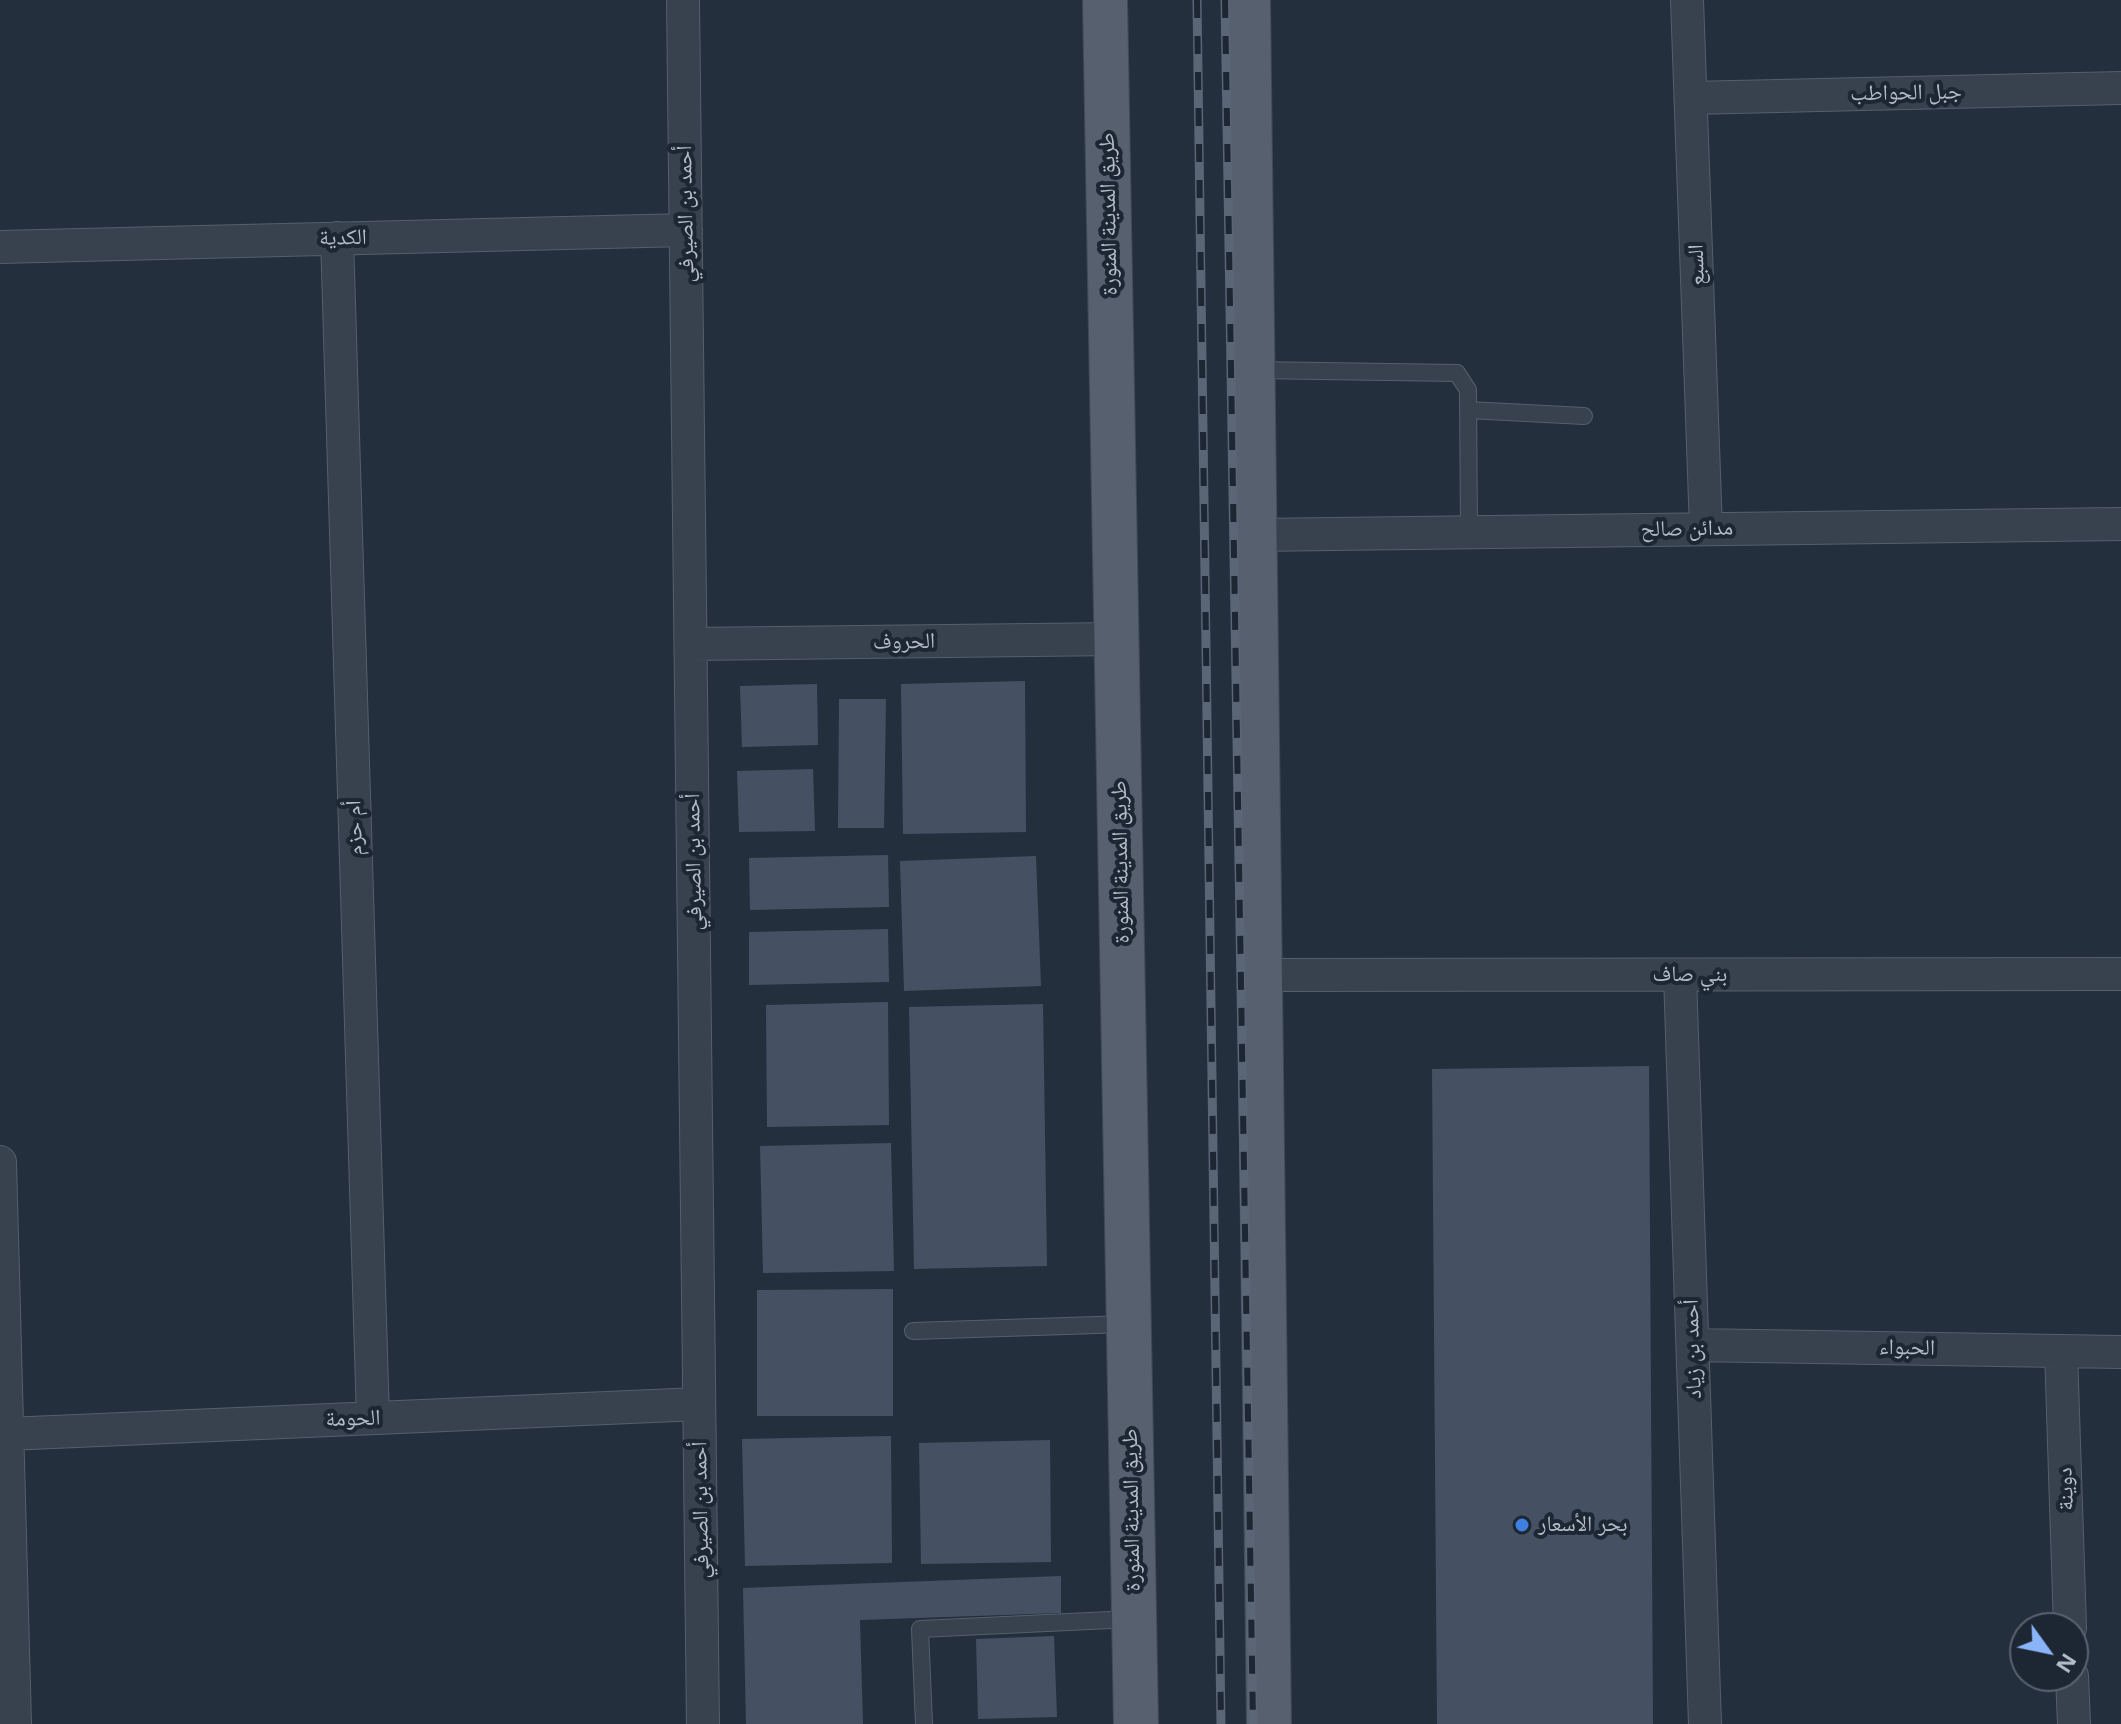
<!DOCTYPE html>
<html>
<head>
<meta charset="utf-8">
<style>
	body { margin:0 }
	#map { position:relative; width:2121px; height:1724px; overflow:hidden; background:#242f3e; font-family:"Noto Sans",sans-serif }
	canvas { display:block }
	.north { position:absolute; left:2009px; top:1612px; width:80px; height:80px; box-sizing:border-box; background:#1d2633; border:2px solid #59626f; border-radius:50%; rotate:123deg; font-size:22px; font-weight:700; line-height:32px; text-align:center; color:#b4bcc9 }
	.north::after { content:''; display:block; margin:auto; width:28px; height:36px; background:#8ab4f8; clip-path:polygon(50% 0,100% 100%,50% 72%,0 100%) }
</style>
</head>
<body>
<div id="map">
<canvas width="2121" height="1724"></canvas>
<div class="north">N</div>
</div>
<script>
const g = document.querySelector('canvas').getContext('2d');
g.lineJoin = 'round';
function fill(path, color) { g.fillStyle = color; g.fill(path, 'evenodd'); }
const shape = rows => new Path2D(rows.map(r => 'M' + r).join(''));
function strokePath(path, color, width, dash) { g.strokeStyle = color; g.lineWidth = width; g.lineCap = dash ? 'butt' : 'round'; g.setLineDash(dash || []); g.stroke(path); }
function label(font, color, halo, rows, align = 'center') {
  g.font = font + ' "Noto Sans","Noto Naskh Arabic",sans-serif'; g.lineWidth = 8; g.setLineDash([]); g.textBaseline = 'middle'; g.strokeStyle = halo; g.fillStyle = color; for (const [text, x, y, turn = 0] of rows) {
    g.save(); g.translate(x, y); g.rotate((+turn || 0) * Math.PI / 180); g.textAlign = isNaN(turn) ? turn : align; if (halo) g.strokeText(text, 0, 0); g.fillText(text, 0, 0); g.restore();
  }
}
fill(shape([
	[1025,681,1026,832,903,834,901,684],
	[817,684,818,745,742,747,740,686],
	[839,699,886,699,884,828,838,828],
	[813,769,815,831,739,832,737,771],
	[888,855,889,907,750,910,749,858],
	[1036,856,1041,986,904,991,900,861],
	[888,929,889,982,749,985,749,932],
	[888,1002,889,1125,767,1127,766,1005],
	[1043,1004,1047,1266,914,1269,909,1007],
	[1649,1066,1653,1724,1437,1724,1432,1069],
	[891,1143,894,1271,763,1273,760,1146],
	[893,1289,893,1416,757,1416,757,1290],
	[891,1436,892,1563,745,1566,742,1439],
	[1050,1440,1051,1562,921,1564,919,1443],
	[1061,1576,1061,1613,860,1620,863,1724,746,1724,743,1588],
	[1054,1636,1057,1717,978,1719,976,1639]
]), '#455162');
const lane = shape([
	[1253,370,1457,373,1468,390,1469,532],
	[1468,410,1584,416],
	[913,1331,1127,1324],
	[924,1724,920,1629,1132,1619]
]);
const street = shape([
	[683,0,703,1724],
	[1687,0,1706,529],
	[1691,98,2121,88],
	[337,238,373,1418],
	[0,247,686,230],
	[1254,535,2121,524],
	[691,644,1117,639],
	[1259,975,2121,974],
	[1680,975,1705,1724],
	[0,1162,15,1724],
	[1693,1345,2121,1352],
	[2061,1351,2070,1628],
	[7,1434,699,1404],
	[2072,1676,2074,1724]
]);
const primary = shape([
	[1105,0,1136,1724],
	[1248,0,1269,1724]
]);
strokePath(lane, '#565f6c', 18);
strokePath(street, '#565f6c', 34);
strokePath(primary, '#414a57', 46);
strokePath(lane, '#38414e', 16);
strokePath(street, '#38414e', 32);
strokePath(primary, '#56606e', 44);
const rail = shape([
	[1197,0,1221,1724],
	[1225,0,1253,1724]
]);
strokePath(rail, '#5a6575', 9);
strokePath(rail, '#1d2633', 6, [18]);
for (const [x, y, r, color] of [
	[1522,1525,8,"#3f7fe0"]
]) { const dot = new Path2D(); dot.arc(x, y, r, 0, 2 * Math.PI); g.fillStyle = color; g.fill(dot); strokePath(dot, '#1d2633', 3); }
label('22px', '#b4bcc9', '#1d2633', [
	["جبل الحواطب",1906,93,-1],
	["أحمد بن الصيرفي",686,214,-91],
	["طريق المدينة المنورة",1109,214,-91],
	["الكدية",343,238,-1],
	["السبع",1697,265,-92],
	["مدائن صالح",1687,529,-1],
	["الحروف",904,642,-1],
	["أم حزم",355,828,-92],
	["أحمد بن الصيرفي",694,862,-91],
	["طريق المدينة المنورة",1121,862,-91],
	["بني صاف",1690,975],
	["الحبواء",1907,1348,1],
	["أحمد بن زياد",1693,1349,-92],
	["الحومة",353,1419,-2],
	["دوينة",2066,1489,-92],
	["أحمد بن الصيرفي",701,1510,-91],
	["طريق المدينة المنورة",1132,1510,-91]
]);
label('22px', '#b4bcc9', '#1d2633', [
	["بحر الأسعار",1538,1525]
], 'left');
</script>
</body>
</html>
